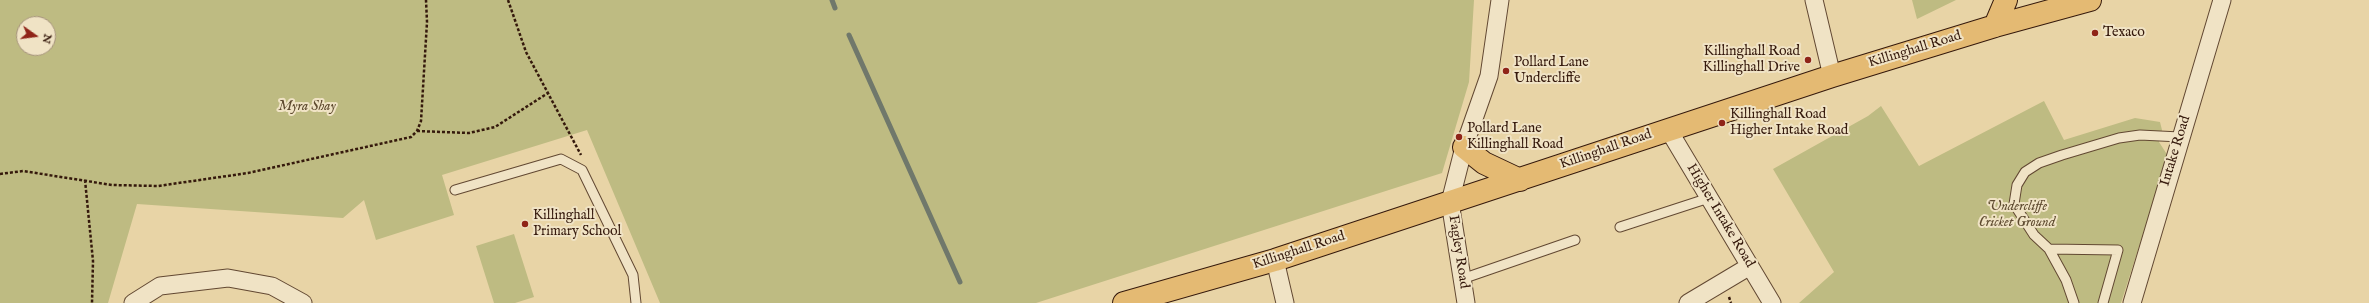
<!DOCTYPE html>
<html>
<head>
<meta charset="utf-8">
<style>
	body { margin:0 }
	#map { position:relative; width:2369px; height:303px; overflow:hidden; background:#e8d4a6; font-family:"IM FELL English",serif }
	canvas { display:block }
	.north { position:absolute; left:16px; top:16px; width:40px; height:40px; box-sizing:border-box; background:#f0e3c5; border:1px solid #a5927b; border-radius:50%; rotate:104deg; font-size:11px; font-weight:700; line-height:16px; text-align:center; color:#35190c }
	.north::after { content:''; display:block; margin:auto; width:14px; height:18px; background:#8f2418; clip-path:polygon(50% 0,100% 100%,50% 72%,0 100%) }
</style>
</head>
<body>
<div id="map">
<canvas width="2369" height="303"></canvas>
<div class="north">N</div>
</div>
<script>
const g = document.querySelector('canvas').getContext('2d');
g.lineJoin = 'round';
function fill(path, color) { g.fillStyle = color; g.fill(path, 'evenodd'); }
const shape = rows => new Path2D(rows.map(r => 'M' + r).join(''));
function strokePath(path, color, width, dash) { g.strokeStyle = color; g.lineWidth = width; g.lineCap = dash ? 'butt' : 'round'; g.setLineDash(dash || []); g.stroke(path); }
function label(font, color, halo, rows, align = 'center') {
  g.font = font + ' "IM FELL English",serif'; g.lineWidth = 4; g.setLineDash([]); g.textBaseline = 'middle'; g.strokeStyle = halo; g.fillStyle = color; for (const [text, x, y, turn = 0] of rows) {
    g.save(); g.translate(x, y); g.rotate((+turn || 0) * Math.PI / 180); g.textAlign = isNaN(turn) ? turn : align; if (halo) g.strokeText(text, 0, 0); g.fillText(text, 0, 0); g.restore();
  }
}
fill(shape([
	[0,0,1474,0,1469,82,1442,173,1036,303,660,303,587,130,442,175,454,215,376,240,364,200,343,218,137,204,108,303,0,303],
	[24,24,48,24,48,48,24,48],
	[1912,0,1956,0,1917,19],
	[2044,101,2064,140,2135,118,2160,122,2162,130,2159,142,2168,156,2121,303,1799,303,1834,272,1773,169,1868,116,1881,106,1919,166],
	[514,234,534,297,515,303,494,303,476,246]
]), '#bebb82');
strokePath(shape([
	[832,0,835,8],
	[849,35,960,282]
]), '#70786b', 5);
const service = shape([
	[455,190,561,159,582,170,633,275,636,303],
	[1620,227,1709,198],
	[2049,249,2118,250,2103,303],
	[1462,279,1575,240],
	[2074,303,2066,280,2049,249,2034,235,2014,204,2017,185,2025,172,2039,163,2062,155,2119,138,2140,135,2180,137]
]);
const minor = shape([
	[1814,0,1832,76],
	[1668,129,1772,303],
	[1275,260,1285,303],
	[133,303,160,286,228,278,272,286,303,303],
	[1466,303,1450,202,1464,147,1489,76,1500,0],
	[1688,303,1750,266],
	[2132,303,2222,0]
]);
const trunk = shape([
	[1995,26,2006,0],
	[1464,147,1484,163,1520,180],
	[1124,303,1275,260,1832,76,1995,26,2090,0]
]);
strokePath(service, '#624832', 11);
strokePath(minor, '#624832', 19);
strokePath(trunk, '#35190c', 24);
strokePath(shape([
	[508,0,526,52,581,155],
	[417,131,469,133,495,127,548,93],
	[0,174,23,171,112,185,158,186,248,173,411,137,417,131,421,121,427,22,426,0],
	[85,180,93,261,92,303],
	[570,217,589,210],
	[1729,297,1731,303]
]), '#35190c', 2.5, [3, 2]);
strokePath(service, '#f0e3c5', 9);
strokePath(minor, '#f0e3c5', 17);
strokePath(trunk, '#e4ba73', 22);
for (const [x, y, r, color] of [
	[2095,33,4,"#8f2418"],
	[1808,60,4,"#8f2418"],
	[1506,71,4,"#8f2418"],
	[1722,123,4,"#8f2418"],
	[1459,137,4,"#8f2418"],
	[525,224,4,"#8f2418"]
]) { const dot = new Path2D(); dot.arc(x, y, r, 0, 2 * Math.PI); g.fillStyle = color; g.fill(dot); strokePath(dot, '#f0e3c5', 1.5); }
label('14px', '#35190c', '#f0e3c5', [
	["Texaco",2103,33],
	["Killinghall Road",1800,52,"right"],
	["Killinghall Drive",1800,68,"right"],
	["Pollard Lane",1514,63],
	["Undercliffe",1514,79],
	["Killinghall Road",1730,115],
	["Higher Intake Road",1730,131],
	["Pollard Lane",1467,129],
	["Killinghall Road",1467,145],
	["Killinghall",533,216],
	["Primary School",533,232]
], 'left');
label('14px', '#35190c', '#f0e3c5', [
	["Killinghall Road",1915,50,-17],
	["Killinghall Road",1606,150,-19],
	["Intake Road",2176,151,-73],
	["Higher Intake Road",1720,216,59],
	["Killinghall Road",1299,251,-18],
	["Fagley Road",1458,252,81]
]);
label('italic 14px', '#5e4a2f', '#f0e3c5', [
	["Myra Shay",307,107],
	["Undercliffe",2017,207],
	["Cricket Ground",2017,223]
]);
</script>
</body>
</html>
